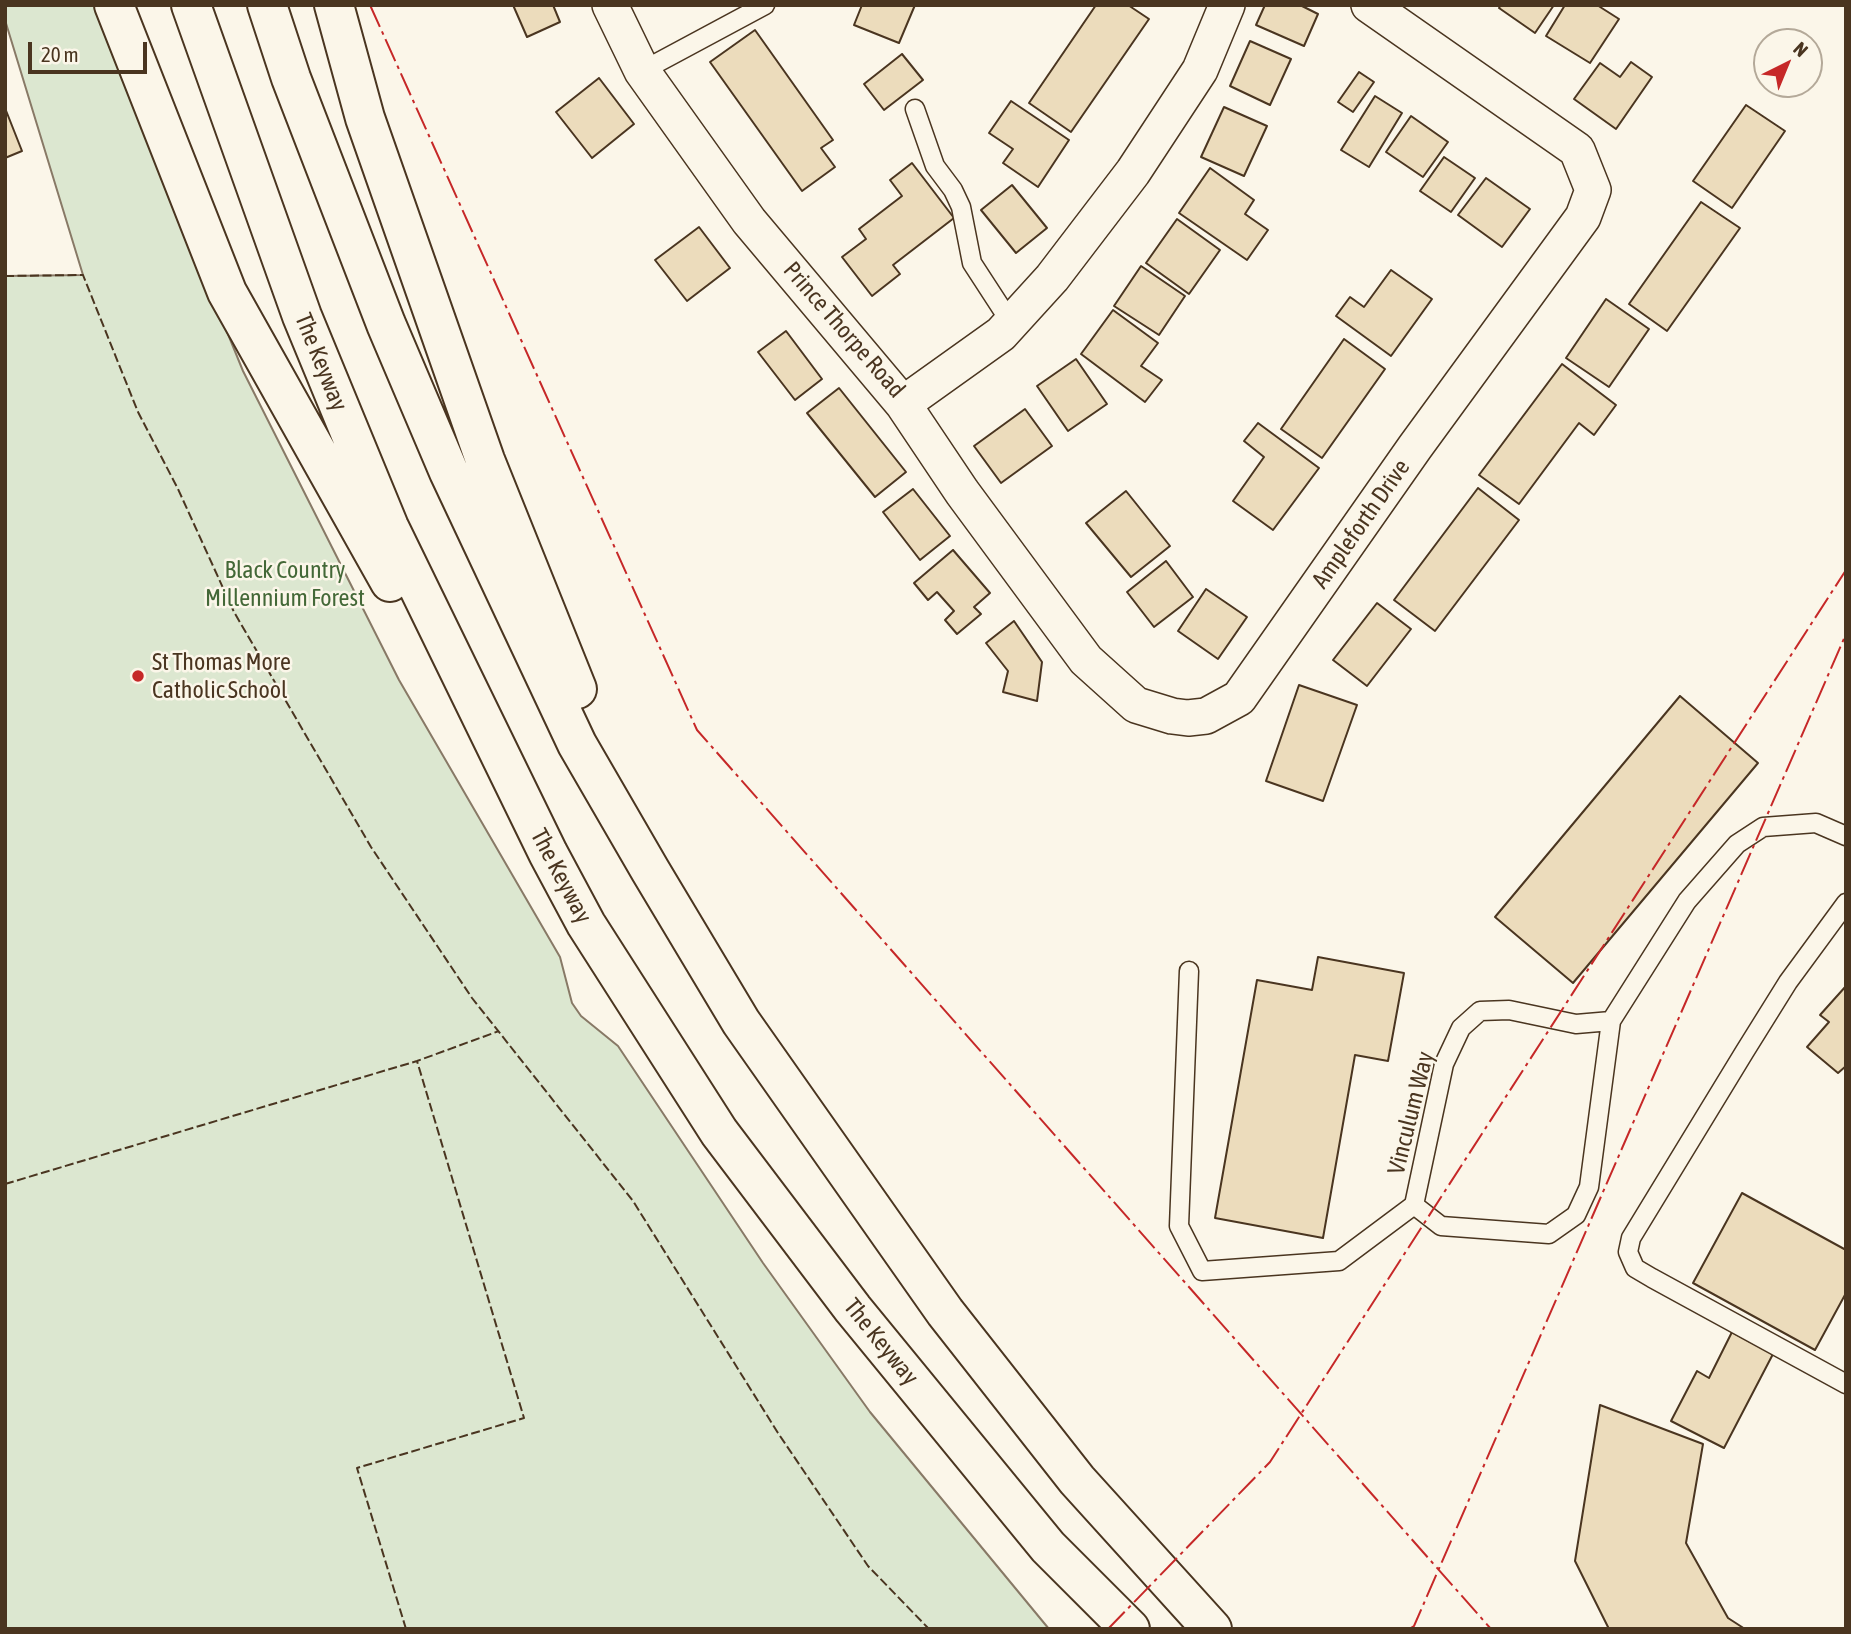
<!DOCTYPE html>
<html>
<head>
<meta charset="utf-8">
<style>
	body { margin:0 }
	#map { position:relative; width:1851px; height:1634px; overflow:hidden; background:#fbf6e9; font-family:"Asap Condensed",sans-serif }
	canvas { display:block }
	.frame { position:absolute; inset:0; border:7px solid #4a3520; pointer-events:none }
	.north { position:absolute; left:1753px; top:28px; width:70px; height:70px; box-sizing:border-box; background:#fbf6e9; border:2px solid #b4a999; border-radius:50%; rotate:43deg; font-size:19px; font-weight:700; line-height:28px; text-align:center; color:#4a3520 }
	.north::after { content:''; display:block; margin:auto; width:24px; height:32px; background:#c62828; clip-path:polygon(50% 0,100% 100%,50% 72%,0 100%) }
	.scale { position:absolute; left:28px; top:42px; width:119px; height:32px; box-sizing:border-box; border:4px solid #4a3520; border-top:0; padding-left:9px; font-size:21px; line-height:24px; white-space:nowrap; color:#4a3520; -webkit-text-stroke:5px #fbf6e9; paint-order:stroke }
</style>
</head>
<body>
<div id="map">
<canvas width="1851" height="1634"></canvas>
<div class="frame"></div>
<div class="north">N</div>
<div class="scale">20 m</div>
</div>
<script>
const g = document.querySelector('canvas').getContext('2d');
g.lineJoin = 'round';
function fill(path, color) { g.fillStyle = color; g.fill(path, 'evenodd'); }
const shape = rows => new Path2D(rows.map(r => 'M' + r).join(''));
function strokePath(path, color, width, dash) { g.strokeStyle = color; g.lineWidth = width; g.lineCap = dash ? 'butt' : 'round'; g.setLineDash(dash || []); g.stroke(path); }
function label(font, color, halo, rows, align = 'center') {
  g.font = font + ' "Asap Condensed",sans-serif'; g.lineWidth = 5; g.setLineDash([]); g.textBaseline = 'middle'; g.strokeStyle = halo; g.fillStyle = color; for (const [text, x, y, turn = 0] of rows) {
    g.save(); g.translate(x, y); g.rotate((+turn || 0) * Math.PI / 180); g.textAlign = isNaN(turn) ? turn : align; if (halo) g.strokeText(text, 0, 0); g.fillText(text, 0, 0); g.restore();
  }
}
const green = shape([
	[5,5,94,5,243,371,399,680,560,957,572,1003,581,1016,618,1046,763,1263,870,1412,1049,1629,5,1629,5,276,83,275,5,20,5,5]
]);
fill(green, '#dce7d0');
strokePath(green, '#887966', 2);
const building = shape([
	[513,5,553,5,560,22,527,37,513,5],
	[862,5,915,5,899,43,854,25,862,5],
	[1096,5,1128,5,1149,19,1071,132,1029,103,1096,5],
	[1265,5,1300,5,1318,14,1304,46,1256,25,1265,5],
	[1501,5,1554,5,1535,33,1499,8,1501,5],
	[1565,5,1597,5,1619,19,1590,63,1546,36,1565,5],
	[755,30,833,140,821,148,835,167,802,191,710,62,755,30],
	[1250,41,1291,59,1270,105,1230,86,1250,41],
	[902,54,923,80,884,110,864,84,902,54],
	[1631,62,1652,77,1616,129,1574,99,1600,63,1620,77,1631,62],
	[1359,72,1374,82,1353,112,1338,102,1359,72],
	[599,78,634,124,592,158,556,112,599,78],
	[1375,96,1402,113,1369,167,1341,150,1375,96],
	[1011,101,1069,140,1038,187,1003,163,1013,149,989,133,1011,101],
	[1746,105,1785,131,1732,208,1693,181,1746,105],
	[1224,107,1267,126,1244,176,1201,157,1224,107],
	[5,108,22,151,5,158,5,108],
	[1411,116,1448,142,1423,177,1386,152,1411,116],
	[1444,157,1475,178,1451,212,1420,191,1444,157],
	[912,163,954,218,893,265,900,274,872,296,842,257,866,239,859,229,902,196,890,180,912,163],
	[1210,168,1254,200,1245,214,1268,230,1247,260,1179,213,1210,168],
	[1486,178,1530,209,1502,247,1458,215,1486,178],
	[1012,185,1047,228,1016,253,981,210,1012,185],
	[1701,202,1740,228,1667,331,1629,304,1701,202],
	[1177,219,1220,250,1189,294,1146,263,1177,219],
	[699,227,730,268,687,301,655,260,699,227],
	[1141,266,1185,296,1159,335,1114,306,1141,266],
	[1391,270,1432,299,1391,356,1336,316,1350,297,1364,307,1391,270],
	[1606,299,1649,329,1609,387,1566,358,1606,299],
	[1113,310,1158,343,1141,366,1162,380,1145,402,1081,354,1113,310],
	[786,331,822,379,795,400,758,352,786,331],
	[1344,339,1385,369,1322,458,1281,429,1344,339],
	[1076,359,1107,404,1068,431,1037,386,1076,359],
	[1562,364,1616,405,1594,435,1579,423,1519,504,1479,475,1562,364],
	[839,388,906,472,875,497,807,413,839,388],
	[1025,409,1052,446,1001,483,974,446,1025,409],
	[1258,423,1319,468,1273,530,1233,501,1264,457,1244,441,1258,423],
	[1478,488,1519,520,1435,631,1394,600,1478,488],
	[913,489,950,536,920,560,883,512,913,489],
	[1126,491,1170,546,1131,577,1086,523,1126,491],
	[953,550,990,593,974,607,981,614,957,634,945,620,954,611,937,592,928,600,914,583,953,550],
	[1166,561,1193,597,1154,627,1127,592,1166,561],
	[1206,589,1247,617,1218,659,1178,631,1206,589],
	[1377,603,1411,629,1367,686,1333,660,1377,603],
	[1014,621,1042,662,1037,701,1003,692,1008,671,986,643,1014,621],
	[1299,685,1357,705,1323,801,1266,781,1299,685],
	[1680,696,1758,763,1573,983,1495,917,1680,696],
	[1318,957,1404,973,1388,1061,1355,1055,1323,1238,1215,1218,1257,980,1312,990,1318,957],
	[1846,986,1846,1066,1838,1073,1807,1047,1829,1022,1820,1015,1846,986],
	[1742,1193,1846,1250,1846,1293,1815,1350,1693,1283,1742,1193],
	[1732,1332,1773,1354,1724,1448,1671,1421,1697,1371,1709,1378,1732,1332],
	[1600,1405,1703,1444,1686,1543,1728,1618,1745,1629,1609,1629,1575,1561,1600,1405]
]);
fill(building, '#ecdcbc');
strokePath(building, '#4a3520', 2);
const service = shape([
	[642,71,765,5],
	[915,109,935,166,953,190,961,207,972,263,1011,323],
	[1846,903,1788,982,1745,1051,1631,1238,1628,1252,1635,1268,1652,1278,1846,1384],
	[1189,971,1179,1226,1202,1271,1339,1261,1414,1205],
	[1414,1205,1441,1226,1549,1234,1576,1215,1589,1187,1611,1021,1687,901,1737,844,1763,827,1816,823,1846,836],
	[1414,1205,1444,1064,1461,1028,1480,1011,1509,1010,1576,1024,1611,1021]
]);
const minor = shape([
	[610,5,642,71,749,221,903,404,962,492,1086,660,1136,705,1172,716,1188,718,1206,716,1239,698,1415,447,1583,217,1593,190,1577,150,1369,5],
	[903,404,1001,334,1052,278,1133,172,1200,70,1227,5]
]);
const trunk = shape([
	[114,5,227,292,390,582],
	[191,5,302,316,389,527,548,853,586,924,719,1132,853,1309,1048,1547,1130,1629],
	[267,5,291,78,386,324,449,472,577,744,650,870,741,1022,945,1312,1077,1480,1212,1629],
	[334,5,365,118,485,460,577,689]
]);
strokePath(service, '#4a3520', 21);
strokePath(minor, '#4a3520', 38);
strokePath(trunk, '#4a3520', 42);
strokePath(service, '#fbf6e9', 18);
strokePath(minor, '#fbf6e9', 35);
strokePath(trunk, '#fbf6e9', 38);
strokePath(shape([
	[5,276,83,275,138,412,178,489,234,612,371,847,472,998,633,1201,778,1433,868,1566,929,1629],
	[5,1184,417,1061,499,1031],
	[406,1629,357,1468,524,1418,417,1061]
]), '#4a3520', 2, [9, 3.5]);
strokePath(shape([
	[370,5,697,730,1491,1629],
	[1108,1629,1270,1462,1846,570],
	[1409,1629,1414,1626,1846,634]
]), '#c62828', 2, [24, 5, 3.5, 5]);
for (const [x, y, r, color] of [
	[138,676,7,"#c62828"]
]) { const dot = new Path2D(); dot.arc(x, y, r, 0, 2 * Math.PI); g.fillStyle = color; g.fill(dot); strokePath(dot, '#fbf6e9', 2.5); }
label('24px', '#4a3520', '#fbf6e9', [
	["Prince Thorpe Road",844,330,49],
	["The Keyway",321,362,68],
	["Ampleforth Drive",1361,524,-55],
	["The Keyway",561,876,62],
	["Vinculum Way",1411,1113,-76],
	["The Keyway",881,1342,51]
]);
label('24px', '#436837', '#fbf6e9', [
	["Black Country",285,570],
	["Millennium Forest",285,598]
]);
label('24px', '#4a3520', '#fbf6e9', [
	["St Thomas More",152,662],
	["Catholic School",152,690]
], 'left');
</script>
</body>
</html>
